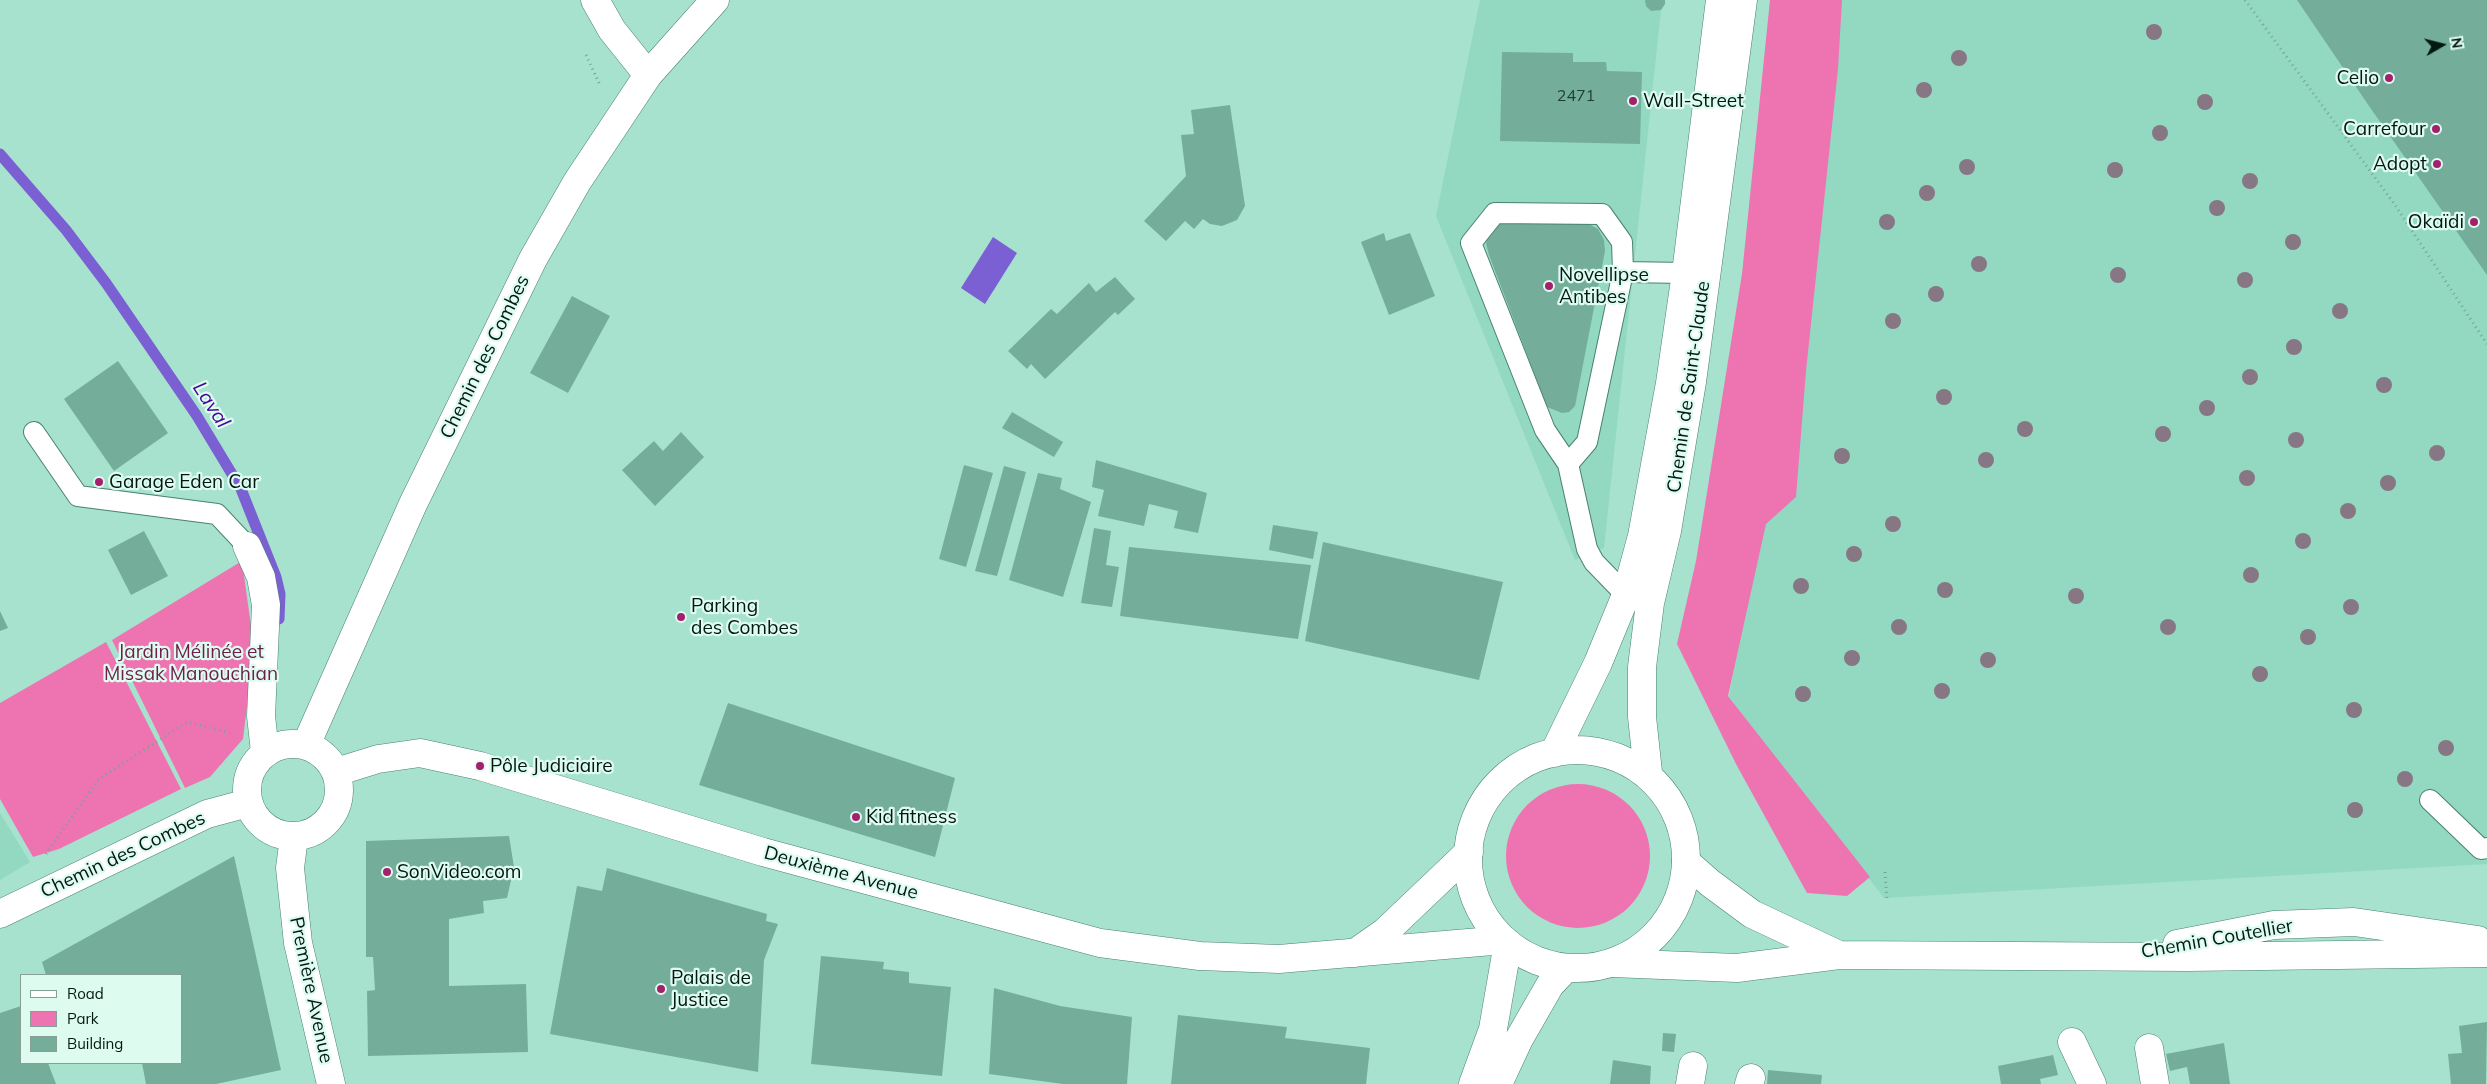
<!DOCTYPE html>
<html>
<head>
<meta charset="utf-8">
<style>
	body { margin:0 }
	#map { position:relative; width:2487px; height:1084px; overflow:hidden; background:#a6e2cd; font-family:Mulish,sans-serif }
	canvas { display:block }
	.legend { position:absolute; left:20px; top:974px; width:162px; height:90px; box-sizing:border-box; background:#defbf0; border:1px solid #86a097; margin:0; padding:6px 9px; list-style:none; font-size:15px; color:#021812 }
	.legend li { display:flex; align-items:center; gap:10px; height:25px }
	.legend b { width:25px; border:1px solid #86a097 }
	.north { position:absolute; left:2417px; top:20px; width:50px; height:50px; -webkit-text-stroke:4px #defbf0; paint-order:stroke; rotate:82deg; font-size:14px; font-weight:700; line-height:20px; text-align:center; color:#021812 }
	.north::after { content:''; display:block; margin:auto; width:18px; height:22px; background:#021812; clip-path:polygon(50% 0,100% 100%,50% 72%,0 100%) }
</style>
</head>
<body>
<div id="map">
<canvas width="2487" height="1084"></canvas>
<ul class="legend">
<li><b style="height:6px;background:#fff"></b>Road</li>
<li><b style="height:14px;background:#ee74b1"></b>Park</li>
<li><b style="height:14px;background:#74ae9b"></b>Building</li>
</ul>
<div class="north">N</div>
</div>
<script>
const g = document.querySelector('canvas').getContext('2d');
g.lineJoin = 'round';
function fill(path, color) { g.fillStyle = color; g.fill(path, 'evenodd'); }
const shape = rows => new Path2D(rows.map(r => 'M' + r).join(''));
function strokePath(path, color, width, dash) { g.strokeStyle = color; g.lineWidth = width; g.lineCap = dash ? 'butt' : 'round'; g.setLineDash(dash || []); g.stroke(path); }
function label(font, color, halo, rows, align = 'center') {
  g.font = font + ' Mulish,sans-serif'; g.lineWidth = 4.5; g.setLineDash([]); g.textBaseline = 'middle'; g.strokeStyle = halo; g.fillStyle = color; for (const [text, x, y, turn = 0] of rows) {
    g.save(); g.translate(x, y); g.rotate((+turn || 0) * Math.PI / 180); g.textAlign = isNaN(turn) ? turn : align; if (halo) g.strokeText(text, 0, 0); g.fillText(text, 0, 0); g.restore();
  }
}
fill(shape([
	[1480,0,1662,0,1604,548,1575,560,1436,216],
	[1838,0,2487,0,2487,864,1884,898,1729,697,1836,64],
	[0,813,30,862,0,880]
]), '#93d9c1');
fill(shape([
	[1770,0,1842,0,1838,69,1806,371,1796,497,1766,524,1728,696,1870,877,1847,896,1807,893,1736,764,1677,644,1696,561,1742,274],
	[242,561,254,648,243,739,210,777,185,788,112,640],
	[106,642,181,789,59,849,33,857,0,799,0,703],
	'1506 856a72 72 0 1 1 144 0a72 72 0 1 1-144 0Z'
]), '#ee74b1');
fill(shape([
	[993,237,1017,253,985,304,961,288]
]), '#7b60d3');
strokePath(shape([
	[0,154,66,230,106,283,197,416,241,489,276,577,280,594,279,619]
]), '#7b60d3', 11);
fill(shape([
	[1645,0,1665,0,1665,4,1661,10,1651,11,1646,6],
	[2297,0,2487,0,2487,275,2369,106],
	[1502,52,1573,53,1573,62,1606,62,1607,71,1642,72,1640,144,1500,141],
	[1230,105,1245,206,1237,220,1222,226,1210,224,1203,219,1194,229,1185,221,1166,241,1144,221,1186,176,1181,135,1194,134,1191,110],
	[1512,221,1587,223,1598,229,1604,240,1605,251,1575,406,1569,412,1562,413,1547,407,1489,255,1486,243,1490,231,1500,223],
	[1384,233,1386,241,1410,233,1435,296,1389,315,1361,242],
	[1115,277,1135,299,1118,315,1115,312,1045,379,1031,364,1027,369,1008,351,1051,309,1057,314,1089,283,1096,292],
	[572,296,610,316,568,393,530,373],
	[118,361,168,433,114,471,64,399],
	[1012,412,1063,442,1054,457,1002,428],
	[681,432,704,457,655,506,622,470,654,441,663,451],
	[1096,460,1207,493,1198,533,1174,528,1178,511,1149,504,1144,526,1098,516,1104,490,1092,487],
	[964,465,993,473,966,567,939,559],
	[1004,466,1026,472,997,576,975,571],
	[1038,473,1062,478,1060,489,1091,502,1063,597,1009,580],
	[1273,525,1318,532,1313,559,1269,550],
	[1094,528,1111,531,1106,565,1119,567,1112,607,1081,603],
	[144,531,168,576,131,595,108,550],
	[1323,542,1503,582,1479,680,1305,641],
	[1129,547,1311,565,1298,639,1120,616],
	[0,611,8,628,0,631],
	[728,703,955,778,935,857,699,785],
	[509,836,514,867,507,898,483,901,484,913,449,919,449,986,526,984,528,1052,368,1056,367,991,375,990,373,957,366,957,366,841],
	[234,856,281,1070,216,1084,146,1084,142,1063,181,1063,181,975,46,975,42,962],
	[607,868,767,914,766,921,778,924,764,960,758,1072,550,1034,577,886,602,891],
	[821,956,884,962,883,969,909,972,909,983,951,987,942,1076,811,1064],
	[994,988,1060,1006,1132,1017,1127,1084,1063,1084,989,1074],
	[21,1006,21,1063,48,1063,56,1084,0,1084,0,1013],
	[1178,1015,1287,1027,1285,1038,1370,1048,1366,1084,1171,1084],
	[2487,1022,2486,1084,2451,1084,2448,1054,2462,1053,2459,1026],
	[1663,1033,1676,1034,1674,1052,1662,1051],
	[2224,1043,2230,1084,2190,1084,2187,1067,2170,1071,2166,1054],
	[2053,1055,2058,1075,2040,1079,2041,1084,2001,1084,1998,1066],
	[1613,1060,1651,1066,1650,1084,1610,1084],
	[1768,1070,1822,1075,1821,1084,1767,1084]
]), '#74ae9b');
const service = shape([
	[1623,272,1622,242,1602,214,1495,213,1471,243,1545,430,1568,464,1587,442,1623,272,1686,273],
	[34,432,78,496,217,514,247,546],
	[1568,464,1587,549,1594,562,1626,595],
	[2430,800,2481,849,2487,848]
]);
const minor = shape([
	[595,0,612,30,648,75],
	[247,546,261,577,266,605,261,716,265,752],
	'247 790a46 46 0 1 1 92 0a46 46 0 1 1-92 0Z',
	[306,745,413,504,533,259,577,182,648,75,715,0],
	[336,772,378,759,420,753,480,766,763,852,1100,943,1200,956,1279,959,1504,940],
	[294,837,290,868,298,943,331,1084],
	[1686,862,1710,883,1752,914,1839,955],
	[0,914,207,814,248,803],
	[2177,944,2274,925,2354,922,2478,940],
	[1355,953,1385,932,1469,852],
	[1612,963,1737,968,1839,955,2189,957,2487,953],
	[2072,1042,2092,1084],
	[2149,1048,2155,1084],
	[1690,1084,1693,1066],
	[1749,1084,1751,1078]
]);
const tertiary = shape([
	'1468 859a109 109 0 1 1 218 0a109 109 0 1 1-218 0Z',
	[1554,753,1598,663,1626,595,1642,536,1670,383,1686,273,1720,0],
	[1648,772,1642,717,1642,667,1650,603,1667,531,1692,382,1743,0],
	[1473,1084,1493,1029,1508,943],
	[1498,1084,1519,1039,1550,985,1566,968]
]);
strokePath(service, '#49826f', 22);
strokePath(minor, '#49826f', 29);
strokePath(tertiary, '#49826f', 29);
strokePath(shape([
	[2245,0,2395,205,2487,344],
	[586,55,600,85],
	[46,854,99,779,187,722,230,733],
	[1885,872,1887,900]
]), '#74a494', 3, [1, 4]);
strokePath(service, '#fff', 20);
strokePath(minor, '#fff', 28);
strokePath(tertiary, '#fff', 28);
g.fillStyle = '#877684';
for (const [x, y] of [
	[2154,32],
	[1959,58],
	[1924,90],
	[2205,102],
	[2160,133],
	[1967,167],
	[2115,170],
	[2250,181],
	[1927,193],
	[2217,208],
	[1887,222],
	[2293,242],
	[1979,264],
	[2118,275],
	[2245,280],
	[1936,294],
	[2340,311],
	[1893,321],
	[2294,347],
	[2250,377],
	[2384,385],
	[1944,397],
	[2207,408],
	[2025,429],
	[2163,434],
	[2296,440],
	[2437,453],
	[1842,456],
	[1986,460],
	[2247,478],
	[2388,483],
	[2348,511],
	[1893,524],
	[2303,541],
	[1854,554],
	[2251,575],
	[1801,586],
	[1945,590],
	[2076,596],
	[2351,607],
	[1899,627],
	[2168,627],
	[2308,637],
	[1852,658],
	[1988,660],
	[2260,674],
	[1942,691],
	[1803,694],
	[2354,710],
	[2446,748],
	[2405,779],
	[2355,810]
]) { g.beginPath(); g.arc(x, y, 8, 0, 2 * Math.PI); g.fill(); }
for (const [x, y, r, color] of [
	[2389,78,5,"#a41f6c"],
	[1633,101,5,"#a41f6c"],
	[2436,129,5,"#a41f6c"],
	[2437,164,5,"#a41f6c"],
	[2474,222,5,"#a41f6c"],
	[1549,286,5,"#a41f6c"],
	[99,482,5,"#a41f6c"],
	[681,617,5,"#a41f6c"],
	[480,766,5,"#a41f6c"],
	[856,817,5,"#a41f6c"],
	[387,872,5,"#a41f6c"],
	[661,989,5,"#a41f6c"]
]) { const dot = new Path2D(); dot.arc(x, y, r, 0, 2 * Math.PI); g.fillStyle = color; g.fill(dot); strokePath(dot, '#defbf0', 2); }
label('16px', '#1e3e34', null, [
	["2471",1576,96]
]);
label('19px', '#021812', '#defbf0', [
	["Celio",2379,78,"right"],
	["Wall-Street",1643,101],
	["Carrefour",2426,129,"right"],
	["Adopt",2427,164,"right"],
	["Okaïdi",2464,222,"right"],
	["Novellipse",1559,275],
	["Antibes",1559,297],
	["Garage Eden Car",109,482],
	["Parking",691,606],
	["des Combes",691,628],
	["Pôle Judiciaire",490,766],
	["Kid fitness",866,817],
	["SonVideo.com",397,872],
	["Palais de",671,978],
	["Justice",671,1000]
], 'left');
label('19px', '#021812', '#defbf0', [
	["Chemin des Combes",485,357,-64],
	["Chemin de Saint-Claude",1689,387,-82],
	["Chemin des Combes",123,855,-25],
	["Deuxième Avenue",841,873,15],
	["Chemin Coutellier",2217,939,-10],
	["Première Avenue",311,990,78]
]);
label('19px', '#6d1e49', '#defbf0', [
	["Jardin Mélinée et",191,652],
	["Missak Manouchian",191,674]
]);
label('italic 20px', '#45049b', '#defbf0', [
	["Laval",211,405,57]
]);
</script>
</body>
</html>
